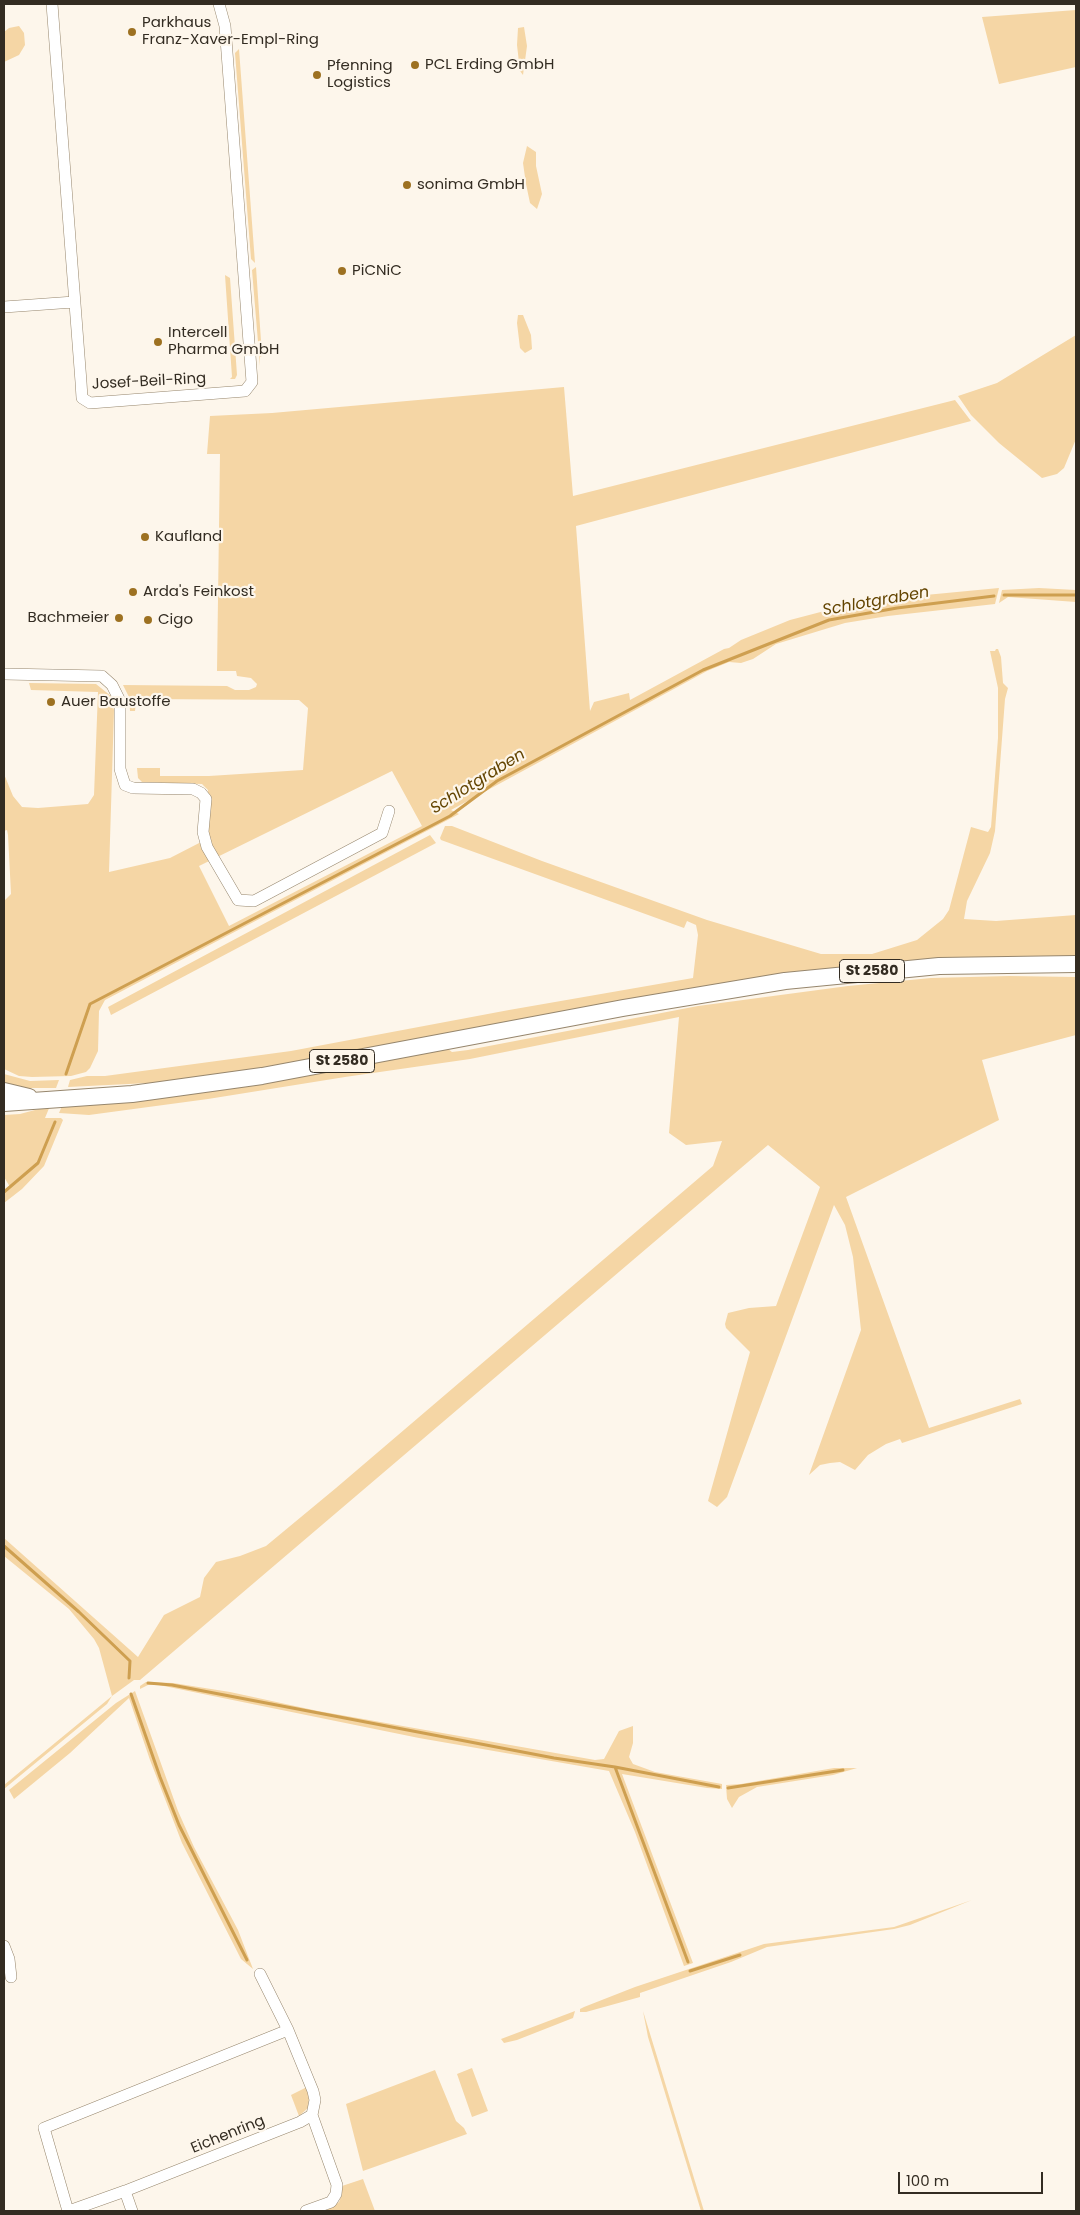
<!DOCTYPE html>
<html>
<head>
<meta charset="utf-8">
<style>
	body { margin:0 }
	#map { position:relative; width:1080px; height:2215px; overflow:hidden; background:#fdf6eb; font-family:Poppins,sans-serif }
	canvas { display:block }
	.frame { position:absolute; inset:0; border:5px solid #332c22; pointer-events:none }
	.scale { position:absolute; left:898px; top:2172px; width:145px; height:22px; box-sizing:border-box; border:2px solid #332c22; border-top:0; padding-left:6px; font-size:15px; line-height:18px; white-space:nowrap; color:#332c22; -webkit-text-stroke:4px #fdf6eb; paint-order:stroke }
</style>
</head>
<body>
<div id="map">
<canvas width="1080" height="2215"></canvas>
<div class="frame"></div>
<div class="scale">100 m</div>
</div>
<script>
const g = document.querySelector('canvas').getContext('2d');
g.lineJoin = 'round';
function fill(path, color) { g.fillStyle = color; g.fill(path, 'evenodd'); }
const shape = rows => new Path2D(rows.map(r => 'M' + r).join(''));
function strokePath(path, color, width, dash) { g.strokeStyle = color; g.lineWidth = width; g.lineCap = dash ? 'butt' : 'round'; g.setLineDash(dash || []); g.stroke(path); }
function label(font, color, halo, rows, align = 'center') {
  g.font = font + ' Poppins,sans-serif'; g.lineWidth = 4.5; g.setLineDash([]); g.textBaseline = 'middle'; g.strokeStyle = halo; g.fillStyle = color; for (const [text, x, y, turn = 0] of rows) {
    g.save(); g.translate(x, y); g.rotate((+turn || 0) * Math.PI / 180); g.textAlign = isNaN(turn) ? turn : align; if (halo) g.strokeText(text, 0, 0); g.fillText(text, 0, 0); g.restore();
  }
}
fill(shape([
	[1076,10,1076,67,999,84,982,17],
	[19,26,24,33,25,45,19,55,4,62,4,32,9,28],
	[524,27,527,46,523,75,520,71,517,45,518,28],
	[239,49,255,263,251,259,235,53],
	[527,146,536,152,536,166,542,194,537,209,530,203,526,184,523,163],
	[256,267,262,356,260,357,260,366,252,270],
	[225,275,230,278,237,375,235,379,230,379,232,377],
	[518,315,523,315,531,335,532,349,525,353,520,348,517,323],
	[1076,335,1076,439,1064,468,1057,474,1042,478,999,443,971,415,958,396,997,383],
	[564,387,573,496,955,400,971,421,576,526,590,711,594,702,629,693,630,700,724,649,729,648,741,640,790,620,832,609,894,598,999,588,995,604,888,616,845,623,776,644,753,659,741,663,729,662,707,671,451,810,459,814,105,1000,99,1011,98,1051,90,1068,86,1072,71,1076,32,1077,19,1076,4,1069,4,901,11,894,8,835,7,830,4,831,4,774,13,796,22,807,38,808,88,804,94,795,98,692,31,690,29,683,96,684,111,696,114,710,109,872,170,858,205,840,208,790,202,784,142,782,138,778,137,768,160,768,160,776,209,776,303,770,308,708,299,700,144,699,136,702,135,711,130,711,129,697,123,685,227,686,235,690,249,690,256,687,257,684,251,678,237,676,236,671,217,671,220,454,207,454,210,416,272,413],
	[392,771,422,826,229,926,199,866],
	[1039,588,1076,590,1076,602,1008,597,999,603,1002,590],
	[996,649,998,649,1001,657,1003,683,1008,688,1005,699,995,831,990,853,967,901,964,919,996,921,1076,915,1076,957,945,959,169,1082,68,1087,70,1080,87,1076,105,1076,291,1051,509,1010,693,978,698,935,696,925,687,921,684,928,441,840,440,838,445,826,452,826,542,861,707,920,821,954,872,954,917,940,943,919,949,910,971,827,988,832,991,827,998,738,998,688,990,651,995,651],
	[430,835,436,843,111,1015,108,1007],
	[1076,970,1076,972,935,974,797,988,690,1004,448,1049,452,1052,468,1050,698,1006,848,986,931,978,1009,976,1076,977,1076,1035,982,1060,999,1120,846,1197,929,1428,1020,1399,1022,1404,902,1443,900,1439,886,1444,868,1455,855,1470,840,1462,830,1463,820,1465,809,1475,861,1330,853,1257,845,1225,834,1205,727,1497,717,1507,708,1501,750,1352,726,1328,725,1324,728,1313,749,1308,776,1306,820,1187,768,1145,140,1680,134,1680,112,1696,107,1704,4,1789,4,1785,112,1696,99,1648,94,1639,69,1609,4,1556,4,1538,138,1657,164,1615,200,1597,204,1578,216,1562,240,1556,266,1546,336,1488,713,1166,722,1141,686,1145,669,1133,679,1017,470,1059,345,1077,208,1099,89,1115,59,1113,62,1106,719,996,898,975],
	[4,1074,30,1081,59,1080,56,1088,22,1088,4,1084],
	[50,1106,45,1118,61,1118,63,1120,44,1166,22,1189,4,1203,4,1193,10,1187,4,1177,4,1115,20,1114],
	[146,1682,173,1683,230,1692,318,1711,595,1760,604,1759,619,1731,633,1726,633,1743,629,1757,633,1764,655,1772,722,1784,722,1789,707,1788,622,1774,693,1963,684,1966,635,1832,609,1771,419,1738,159,1685,148,1685,140,1689,140,1686],
	[135,1691,178,1811,194,1847,238,1930,253,1969,241,1959,182,1843,150,1760,129,1698,70,1753,14,1799,9,1790,116,1703],
	[834,1768,857,1768,833,1775,757,1787,739,1797,732,1808,727,1799,726,1785,741,1784],
	[972,1900,910,1925,894,1929,767,1947,731,1962,640,1993,640,1997,586,2012,580,2012,580,2009,584,2007,635,1987,764,1944,894,1927],
	[575,2011,573,2018,517,2040,504,2043,501,2039],
	[643,2011,659,2063,704,2211,701,2211,648,2037],
	[472,2068,488,2111,472,2117,457,2074],
	[435,2070,456,2121,464,2128,467,2134,363,2171,346,2104],
	[307,2087,309,2098,308,2108,299,2116,291,2095],
	[363,2179,375,2211,325,2211,339,2202,342,2194,342,2186]
]), '#f5d6a5');
strokePath(shape([
	[1004,595,1076,595],
	[66,1074,90,1004,450,816,497,781,703,670,829,620,897,608,994,596],
	[4,1192,38,1163,55,1122],
	[4,1546,79,1612,130,1661,129,1678],
	[148,1683,172,1685,554,1758,615,1767,688,1962],
	[131,1694,160,1777,179,1825,247,1960],
	[615,1767,719,1787],
	[728,1788,843,1770],
	[690,1971,740,1955]
]), '#ce9f50', 3);
const minor = shape([
	[52,4,81,382,82,398,90,403,245,391,252,382,225,26,219,4],
	[4,307,74,302],
	[4,674,102,676,112,685,120,701,120,769,125,785,133,788,193,789,201,793,206,799,203,832,207,847,238,900,254,901,382,833,389,811],
	[4,1946,9,1959,11,1977],
	[260,1974,288,2030],
	[125,2191,132,2211],
	[68,2211,44,2128,288,2030,313,2091,315,2100,312,2115,300,2122,125,2191,69,2211],
	[306,2211,331,2202,336,2194,337,2185,312,2115]
]);
const highway = shape([
	[4,1091,29,1097],
	[4,1103,132,1094,262,1076,623,1008,785,981,939,966,1076,964]
]);
strokePath(minor, '#96866d', 12);
strokePath(highway, '#96866d', 18);
strokePath(minor, '#fff', 11);
strokePath(highway, '#fff', 16);
for (const [x, y, r, color] of [
	[132,32,5,"#9d7121"],
	[415,65,5,"#9d7121"],
	[317,75,5,"#9d7121"],
	[407,185,5,"#9d7121"],
	[342,271,5,"#9d7121"],
	[158,342,5,"#9d7121"],
	[145,537,5,"#9d7121"],
	[133,592,5,"#9d7121"],
	[119,618,5,"#9d7121"],
	[148,620,5,"#9d7121"],
	[51,702,5,"#9d7121"]
]) { const dot = new Path2D(); dot.arc(x, y, r, 0, 2 * Math.PI); g.fillStyle = color; g.fill(dot); strokePath(dot, '#fdf6eb', 2); }
for (const [x, y, w] of [
	[872,971,65],
	[342,1061,65]
]) { const box = new Path2D(); box.roundRect(x - w / 2, y - 11.5, w, 23, 4); g.fillStyle = '#fdf6eb'; g.fill(box); strokePath(box, '#332c22', 1); }
label('bold 14px', '#332c22', null, [
	["St 2580",872,971],
	["St 2580",342,1061]
]);
label('15px', '#332c22', '#fdf6eb', [
	["Parkhaus",142,23],
	["Franz-Xaver-Empl-Ring",142,40],
	["PCL Erding GmbH",425,65],
	["Pfenning",327,66],
	["Logistics",327,83],
	["sonima GmbH",417,185],
	["PiCNiC",352,271],
	["Intercell",168,333],
	["Pharma GmbH",168,350],
	["Kaufland",155,537],
	["Arda's Feinkost",143,592],
	["Bachmeier",109,618,"right"],
	["Cigo",158,620],
	["Auer Baustoffe",61,702]
], 'left');
label('15px', '#332c22', '#fdf6eb', [
	["Josef-Beil-Ring",149,382,-3],
	["Eichenring",228,2135,-22]
]);
label('italic 16px', '#634401', '#fdf6eb', [
	["Schlotgraben",876,602,-10],
	["Schlotgraben",478,782,-32]
]);
</script>
</body>
</html>
